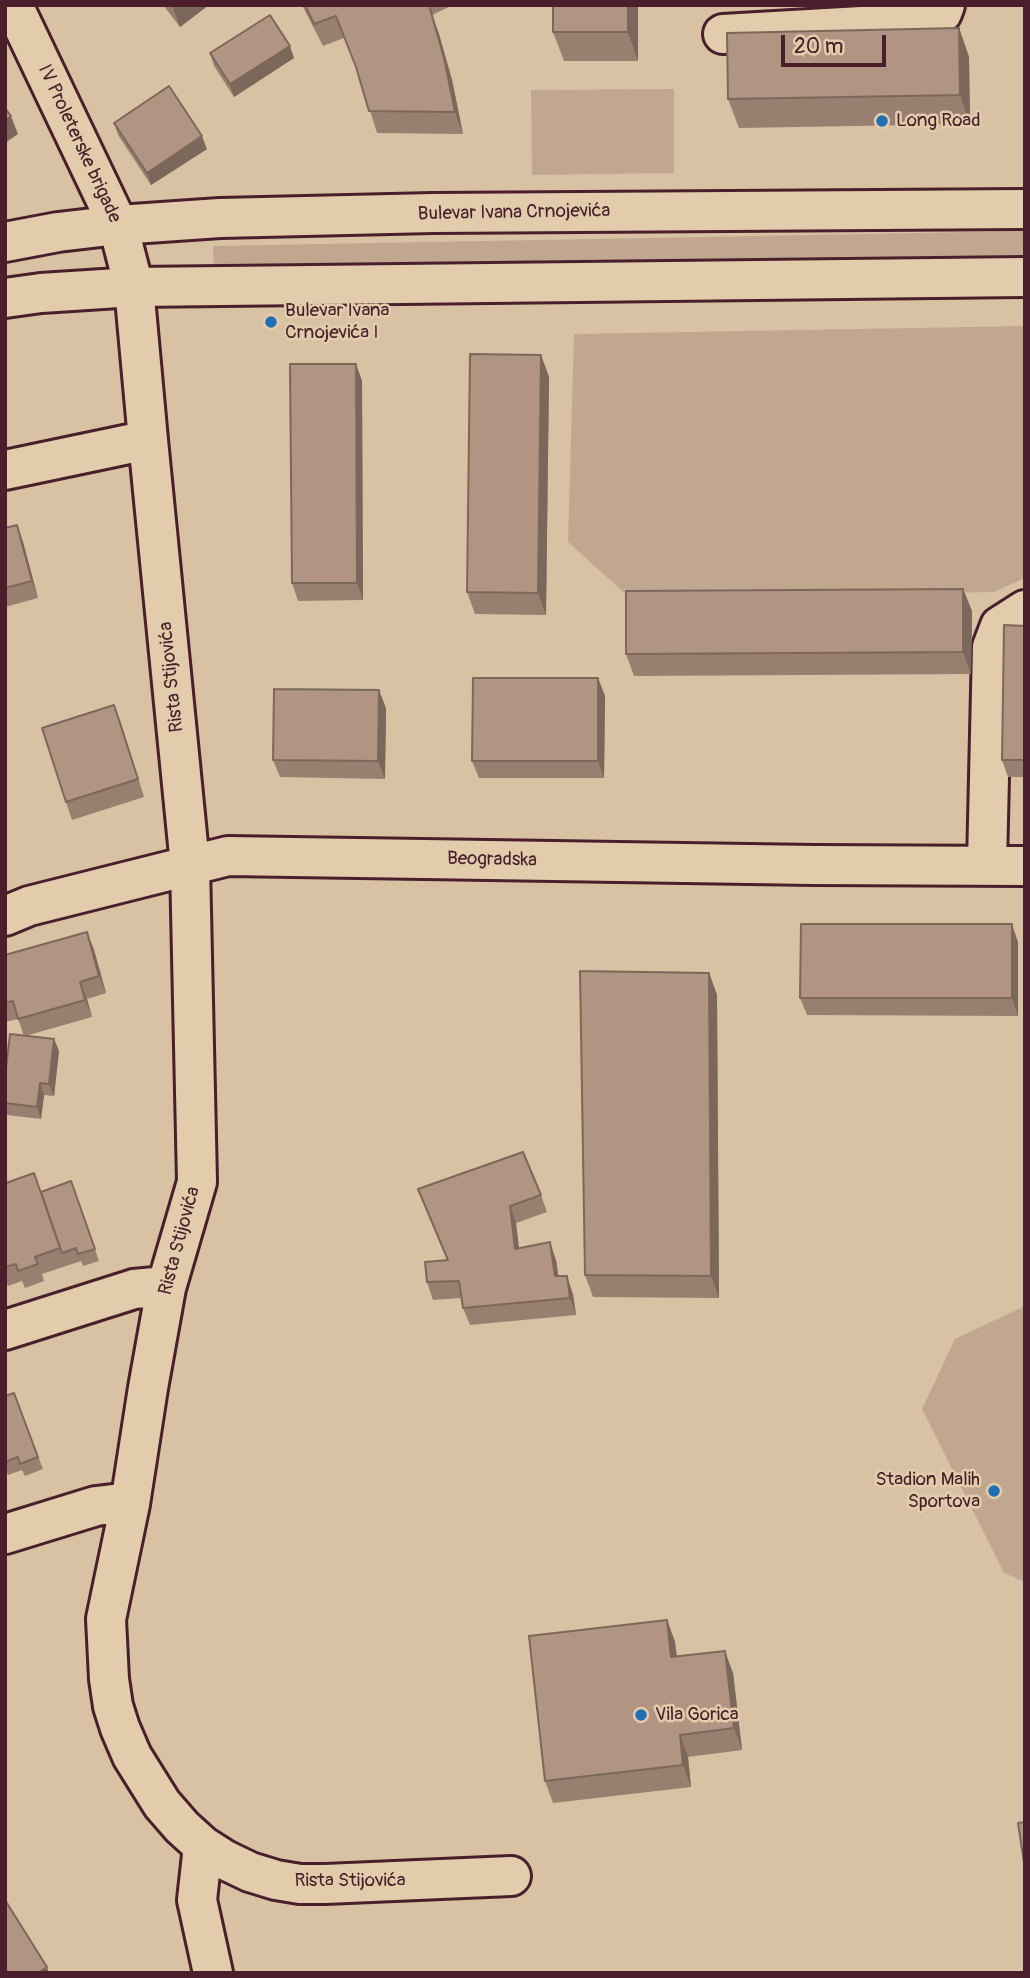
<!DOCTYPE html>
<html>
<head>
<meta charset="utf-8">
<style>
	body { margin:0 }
	#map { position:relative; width:1030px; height:1978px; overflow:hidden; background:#d9c2a4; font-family:Pangolin,sans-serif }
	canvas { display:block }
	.frame { position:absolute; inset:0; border:7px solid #4a1f2b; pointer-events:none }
	.scale { position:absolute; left:781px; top:35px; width:105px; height:32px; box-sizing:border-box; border:4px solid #4a1f2b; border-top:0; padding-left:9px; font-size:21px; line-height:24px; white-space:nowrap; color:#4a1f2b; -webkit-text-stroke:5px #e2ccac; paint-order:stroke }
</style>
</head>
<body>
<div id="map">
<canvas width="1030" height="1978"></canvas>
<div class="frame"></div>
<div class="scale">20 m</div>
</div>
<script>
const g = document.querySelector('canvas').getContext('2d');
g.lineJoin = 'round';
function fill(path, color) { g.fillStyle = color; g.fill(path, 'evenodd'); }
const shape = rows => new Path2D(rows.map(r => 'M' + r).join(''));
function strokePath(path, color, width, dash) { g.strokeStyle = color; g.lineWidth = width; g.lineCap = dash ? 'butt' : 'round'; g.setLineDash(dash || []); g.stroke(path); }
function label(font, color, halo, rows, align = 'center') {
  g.font = font + ' Pangolin,sans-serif'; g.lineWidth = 5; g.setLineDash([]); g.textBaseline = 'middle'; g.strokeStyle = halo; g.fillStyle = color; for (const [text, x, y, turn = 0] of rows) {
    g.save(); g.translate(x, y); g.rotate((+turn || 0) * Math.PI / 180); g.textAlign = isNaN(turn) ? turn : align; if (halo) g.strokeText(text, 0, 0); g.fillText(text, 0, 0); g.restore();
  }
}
fill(shape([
	[674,89,674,173,532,175,531,90],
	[1025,231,1025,258,214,273,213,246],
	[1025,326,1025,578,994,592,631,599,568,542,574,334],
	[1025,1306,1025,1582,1004,1573,922,1409,955,1339]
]), '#c1a790');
const minor = shape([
	[13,5,118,225,134,287,148,440,190,865,197,1182,166,1288,148,1388,130,1504,106,1619,109,1679,113,1706,120,1728,132,1756,162,1804,182,1827,203,1846,225,1860,250,1872,276,1880,300,1884,325,1884,511,1876],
	[723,34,931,22,942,13,945,5],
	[5,470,148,440],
	[987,864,992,647,1000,626,1025,610],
	[5,916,29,906,228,856,814,865,1025,866],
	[5,1330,134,1289,155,1287,166,1288],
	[5,1534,96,1506,121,1503,130,1504],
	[203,1846,197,1900,213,1973]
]);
const major = shape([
	[5,242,58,232,118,225,220,218,433,213,1025,209],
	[5,298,41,293,134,287,1025,277]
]);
strokePath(minor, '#4a1f2b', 44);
strokePath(major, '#4a1f2b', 44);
strokePath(minor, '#e2ccac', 38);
strokePath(major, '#e2ccac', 38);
fill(shape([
	[163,5,209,5,180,27],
	[302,5,453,5,432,15,439,34,452,80,463,134,377,133,359,75,344,38,323,46],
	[638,5,638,61,564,61,553,32],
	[959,28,969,57,970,124,739,128,728,99],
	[210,53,294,58,234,97,214,66],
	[114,123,207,149,151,185,118,135],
	[541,355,549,377,546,615,475,614,467,592],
	[356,364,362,381,363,600,298,601,292,583],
	[17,525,23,542,38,598,5,607,5,528],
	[963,589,972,611,971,674,634,676,626,654],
	[1025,626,1025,777,1008,777,1002,760],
	[598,678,605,696,604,778,479,778,472,761],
	[114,705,144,797,72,820,66,802],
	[386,708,385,779,280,777,273,760],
	[87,932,94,950,106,993,87,999,92,1017,25,1036,54,1039,59,1051,54,1096,44,1095,41,1119,7,1115,5,1111,5,1077,24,1036,18,1019,5,1022,5,955],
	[1018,942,1018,1016,807,1015,800,998],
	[709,973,717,995,719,1298,593,1297,585,1275],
	[71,1181,99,1261,83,1266,81,1261,42,1274,44,1281,25,1288,22,1281,8,1286,5,1279,5,1182,51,1222],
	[418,1189,541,1195,547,1212,516,1223,519,1248,556,1260,558,1276,573,1294,576,1315,470,1325,463,1308,462,1298,433,1300,427,1282,447,1260],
	[14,1393,43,1469,25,1476,22,1470,8,1475,5,1468,5,1396],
	[667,1620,675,1642,677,1656,733,1673,742,1750,688,1757,691,1787,553,1803,545,1781]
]), '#987f70');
fill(shape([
	[172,5,209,5,180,27],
	[628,5,638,5,638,61,628,32],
	[431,12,439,34,452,80,463,134,455,112],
	[959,28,969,57,970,124,960,95],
	[290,46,294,58,234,97,230,84],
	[11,116,18,134,5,143,5,121],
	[202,136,207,149,151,185,147,173],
	[541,355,549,377,546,615,538,593],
	[356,364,362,381,363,600,357,583],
	[17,525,23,542,38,598,32,581],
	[963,589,972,611,971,674,963,652],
	[598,678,605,696,604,778,598,761],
	[379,690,386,708,385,779,378,761],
	[114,705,121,723,144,797,138,779],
	[1012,924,1018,942,1018,1016,1012,998],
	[87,932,94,950,106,993,99,976],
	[709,973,717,995,719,1298,711,1276],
	[80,982,87,999,92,1017,85,1000],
	[54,1039,59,1051,54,1096,49,1084],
	[40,1083,44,1095,41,1119,37,1107],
	[510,1206,516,1223,521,1266,515,1249],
	[550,1242,556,1260,561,1293,555,1276],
	[567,1276,573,1294,576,1315,570,1298],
	[667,1620,675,1642,679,1679,671,1657],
	[725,1651,733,1673,742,1750,734,1728],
	[680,1735,688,1757,691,1787,683,1765],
	[47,1967,49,1973,38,1973]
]), '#7c685b');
const building = shape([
	[305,5,429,5,444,58,455,112,369,111,356,67,336,16,314,24,305,5],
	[553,5,628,5,628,32,553,32,553,5],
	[270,15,290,46,230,84,210,53,270,15],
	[959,28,960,95,728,99,727,33,959,28],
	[169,86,202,136,147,173,114,123,169,86],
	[5,108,11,116,5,121,5,108],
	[470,354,541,355,538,593,467,592,470,354],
	[290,364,356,364,357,583,292,583,290,364],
	[17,525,32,581,5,588,5,528,17,525],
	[963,589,963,652,626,654,626,591,963,589],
	[1004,625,1025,626,1025,760,1002,760,1004,625],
	[473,678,598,678,598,761,472,761,473,678],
	[274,689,379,690,378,761,273,760,274,689],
	[114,705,138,779,66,802,42,728,114,705],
	[801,924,1012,924,1012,998,800,998,801,924],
	[87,932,99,976,80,982,85,1000,18,1019,13,1001,5,1003,5,955,87,932],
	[580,971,709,973,711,1276,585,1275,580,971],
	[10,1034,54,1039,49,1084,40,1083,37,1107,5,1103,5,1077,10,1034],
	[523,1152,541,1195,510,1206,515,1249,550,1242,555,1276,567,1276,570,1298,463,1308,459,1281,427,1282,425,1262,448,1260,418,1189,523,1152],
	[34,1173,60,1248,35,1257,38,1264,18,1271,16,1264,5,1267,5,1182,6,1183,34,1173],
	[71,1181,95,1249,78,1254,76,1248,62,1253,41,1192,71,1181],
	[14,1393,38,1457,20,1464,18,1457,5,1462,5,1396,14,1393],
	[667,1620,671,1657,725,1651,734,1728,680,1735,683,1765,545,1781,529,1636,667,1620],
	[1025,1822,1025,1869,1018,1823,1025,1822],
	[5,1900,47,1967,38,1973,5,1973,5,1900]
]);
fill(building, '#b19482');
strokePath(building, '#7c685b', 2);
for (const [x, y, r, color] of [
	[882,121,7,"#1f6fb2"],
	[271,322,7,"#1f6fb2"],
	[994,1491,7,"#1f6fb2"],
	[641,1715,7,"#1f6fb2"]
]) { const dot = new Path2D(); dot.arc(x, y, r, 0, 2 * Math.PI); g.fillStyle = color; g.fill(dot); strokePath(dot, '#e2ccac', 2.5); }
label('19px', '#4a1f2b', '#e2ccac', [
	["Long Road",896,121],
	["Bulevar Ivana",285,311],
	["Crnojevića I",285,333],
	["Stadion Malih",980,1480,"right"],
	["Sportova",980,1502,"right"],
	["Vila Gorica",655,1715]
], 'left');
label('19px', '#4a1f2b', '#e2ccac', [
	["IV Proleterske brigade",79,144,65],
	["Bulevar Ivana Crnojevića",514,213,-1],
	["Rista Stijovića",172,677,-96],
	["Beogradska",492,860,1],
	["Rista Stijovića",180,1241,-75],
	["Rista Stijovića",350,1881]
]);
</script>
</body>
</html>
